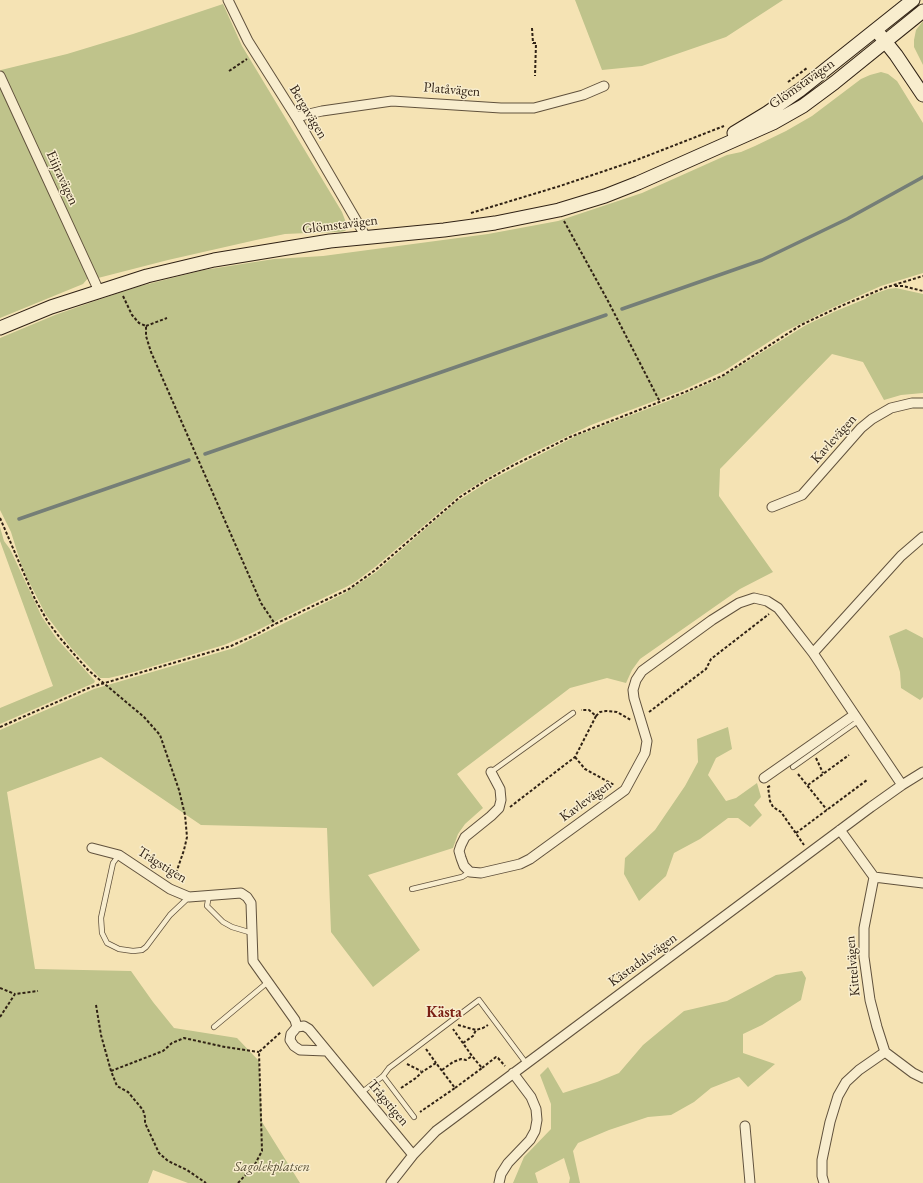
<!DOCTYPE html>
<html>
<head>
<meta charset="utf-8">
<style>
	body { margin:0 }
	canvas { display:block; background:#f5e3b4 }
</style>
</head>
<body>
<canvas width="923" height="1183"></canvas>
<script>
const g = document.querySelector('canvas').getContext('2d');
g.lineJoin = 'round';
function fill(path, color) { g.fillStyle = color; g.fill(path, 'evenodd'); }
const shape = rows => new Path2D(rows.map(r => 'M' + r).join(''));
function strokePath(path, color, width, dash) { g.strokeStyle = color; g.lineWidth = width; g.lineCap = dash ? 'butt' : 'round'; g.setLineDash(dash || []); g.stroke(path); }
function label(font, color, halo, rows, align = 'center') {
  g.font = font + ' "EB Garamond",serif'; g.lineWidth = 3; g.setLineDash([]); g.textBaseline = 'middle'; g.strokeStyle = halo; g.fillStyle = color; for (const [text, x, y, turn = 0] of rows) {
    g.save(); g.translate(x, y); g.rotate((+turn || 0) * Math.PI / 180); g.textAlign = isNaN(turn) ? turn : align; if (halo) g.strokeText(text, 0, 0); g.fillText(text, 0, 0); g.restore();
  }
}
fill(shape([
	[575,0,783,0,726,37,642,66,602,70],
	[223,4,242,46,342,212,348,228,345,231,340,232,308,233,285,234,256,240,168,260,98,278,96,275,1,70,67,54,133,34],
	[923,21,923,65,914,47,914,40,916,30],
	[881,72,888,74,897,81,923,123,923,273,881,286,832,308,784,332,724,371,681,391,591,425,524,457,497,472,461,494,375,567,355,582,346,587,284,617,252,633,224,645,134,672,109,678,100,678,72,649,46,615,26,576,20,561,11,532,0,510,0,338,55,315,95,301,140,286,204,270,274,259,323,256,488,234,558,221,642,193,727,155,741,152,755,146,786,131,812,116,861,79,870,75],
	[0,83,89,277,83,284,0,318],
	[896,288,923,294,923,393,901,395,884,400,863,362,832,354,720,469,719,496,773,572,740,589,640,659,632,670,626,683,607,678,570,688,457,774,483,808,465,824,458,834,453,848,368,875,420,950,373,987,331,932,327,828,201,825,101,757,7,792,35,969,131,971,153,1002,174,1028,237,1038,259,1061,262,1122,300,1183,188,1183,153,1170,148,1183,0,1183,0,730,94,689,234,648,345,593,376,572,456,502,491,480,576,436,668,401,719,379,806,325,836,311,865,299,871,295,888,289],
	[0,527,4,541,10,549,42,617,57,639,95,681,94,683,0,724,0,708,53,686,0,541],
	[906,629,923,638,923,697,920,700,901,688,900,672,889,636],
	[728,727,732,749,716,758,708,775,726,801,736,798,757,783,761,797,754,805,762,815,750,827,738,818,728,818,700,839,674,853,666,876,639,901,624,874,625,858,655,830,685,786,698,762,697,739],
	[802,971,806,978,801,1000,762,1025,743,1034,743,1053,775,1064,748,1087,739,1077,711,1088,694,1102,671,1115,648,1117,609,1130,578,1143,573,1151,580,1183,569,1183,570,1178,564,1158,535,1173,538,1183,513,1183,524,1157,551,1129,551,1104,540,1075,548,1067,563,1093,597,1082,619,1073,643,1045,684,1011,727,1001,776,975]
]), '#bfc38b');
strokePath(shape([
	[622,309,762,260,847,219,923,177],
	[205,454,606,315],
	[19,519,189,460]
]), '#757e77', 3.5);
const lane = shape([
	[793,767,858,721],
	[491,772,573,713],
	[119,855,113,863,101,918,102,933,107,943,119,949,133,951,142,950,146,947,170,915,189,897],
	[412,889,462,877,470,872],
	[209,895,207,906,223,922,232,927,252,933],
	[214,1027,268,982],
	[383,1076,414,1117],
	[361,1093,383,1076,389,1068,479,1000,526,1063]
]);
const street = shape([
	[228,0,248,41,296,117,366,237],
	[0,76,99,291],
	[296,117,322,111,392,101,501,108,534,108,583,95,604,86],
	[772,507,802,495,861,428,872,419,891,408,912,403,923,403],
	[813,653,901,556,923,537],
	[491,772,500,789,501,800,499,808,491,816,465,837,461,845,459,851,461,858,464,866,470,872,481,873,520,864,530,859,625,790,645,753,647,741,634,698,633,690,636,680,642,671,712,620,739,603,754,598,767,601,778,608,782,613,813,653,902,785],
	[764,778,854,715],
	[840,830,874,877,864,928,864,957,870,1000,877,1027,885,1052,913,1073,923,1078],
	[92,848,119,855,170,889,189,897,241,893,247,897,251,903,253,961,295,1020,297,1027,304,1026,309,1029,413,1155],
	[874,877,923,883],
	[297,1027,291,1034,290,1040,294,1046,300,1050,326,1051],
	[745,1126,750,1183],
	[391,1183,413,1155,436,1131,871,807,902,785,923,772],
	[499,1183,501,1174,508,1163,530,1140,535,1131,537,1120,536,1109,531,1097,513,1073],
	[824,1183,822,1176,822,1160,830,1122,838,1096,846,1082,859,1070,885,1052]
]);
const secondary = shape([
	[880,35,896,55,923,95],
	[734,133,767,113,800,90,913,0],
	[0,328,51,307,113,287,147,276,214,260,330,241,444,230,495,223,559,210,605,196,638,183,773,123,803,106,834,83,923,11]
]);
strokePath(lane, '#61523d', 6);
strokePath(street, '#61523d', 11);
strokePath(secondary, '#302215', 15);
strokePath(shape([
	[532,28,533,43,536,43,535,76],
	[229,71,247,59],
	[788,82,807,68],
	[471,213,560,186,634,161,724,126],
	[564,221,608,301,660,402],
	[895,286,903,286,923,291],
	[123,296,132,315,139,323,146,326,146,336,151,352,261,603,275,624],
	[146,326,167,318],
	[0,518,35,599,48,622,60,638,88,670,144,717,160,735,179,790,185,815,187,837,184,850,174,879],
	[649,712,706,669,711,659,769,614],
	[596,716,600,712,606,711,617,712,631,720],
	[0,727,91,687,231,646,257,634,275,624,349,589,374,571,460,497,485,481,512,466,570,437,685,392,722,376,801,325,841,306,884,288,923,276],
	[575,757,585,769,614,785],
	[816,758,823,773],
	[798,774,827,810],
	[808,785,849,755],
	[770,786,768,787,770,801,773,807,781,812,804,845],
	[510,807,575,757,594,720,596,716,589,710,581,710],
	[796,833,867,780],
	[0,988,15,994],
	[96,1005,101,1035,111,1071,117,1086,128,1092,143,1110,145,1117,145,1123,159,1153,168,1161,187,1170,206,1183],
	[0,1017,15,994,38,991],
	[458,1025,476,1030,483,1028,488,1025],
	[463,1043,473,1036,476,1030],
	[426,1049,436,1063],
	[407,1064,421,1071],
	[482,1068,496,1057,498,1058,505,1066],
	[442,1070,453,1062,461,1059,466,1060,472,1056,453,1029],
	[111,1071,163,1051,172,1043,184,1038,225,1047,259,1052],
	[401,1088,416,1078,422,1072,436,1063,455,1088,420,1112],
	[455,1088,482,1068,472,1056],
	[238,1183,254,1166,262,1151,259,1052,281,1032]
]), '#302215', 2, [3, 2]);
strokePath(lane, '#f8edce', 4.5);
strokePath(street, '#f8edce', 9);
strokePath(secondary, '#f8edce', 13);
label('14px', '#302215', '#f8edce', [
	["Glömstavägen",802,84,-35],
	["Platåvägen",452,90,5],
	["Bergavägen",308,112,59],
	["Eiijravägen",62,178,65],
	["Glömstavägen",340,225,-7],
	["Kavlevägen",834,439,-48],
	["Kavlevägen",586,801,-36],
	["Trågstigen",162,865,32],
	["Kästadalsvägen",643,960,-36],
	["Kittelvägen",853,966,-95],
	["Trågstigen",388,1103,50]
]);
label('italic 14px', '#5b5238', '#f8edce', [
	["Sagolekplatsen",272,1167]
]);
label('bold 15px', '#7a1f14', '#f8edce', [
	["Kästa",444,1013]
]);
</script>
</body>
</html>
